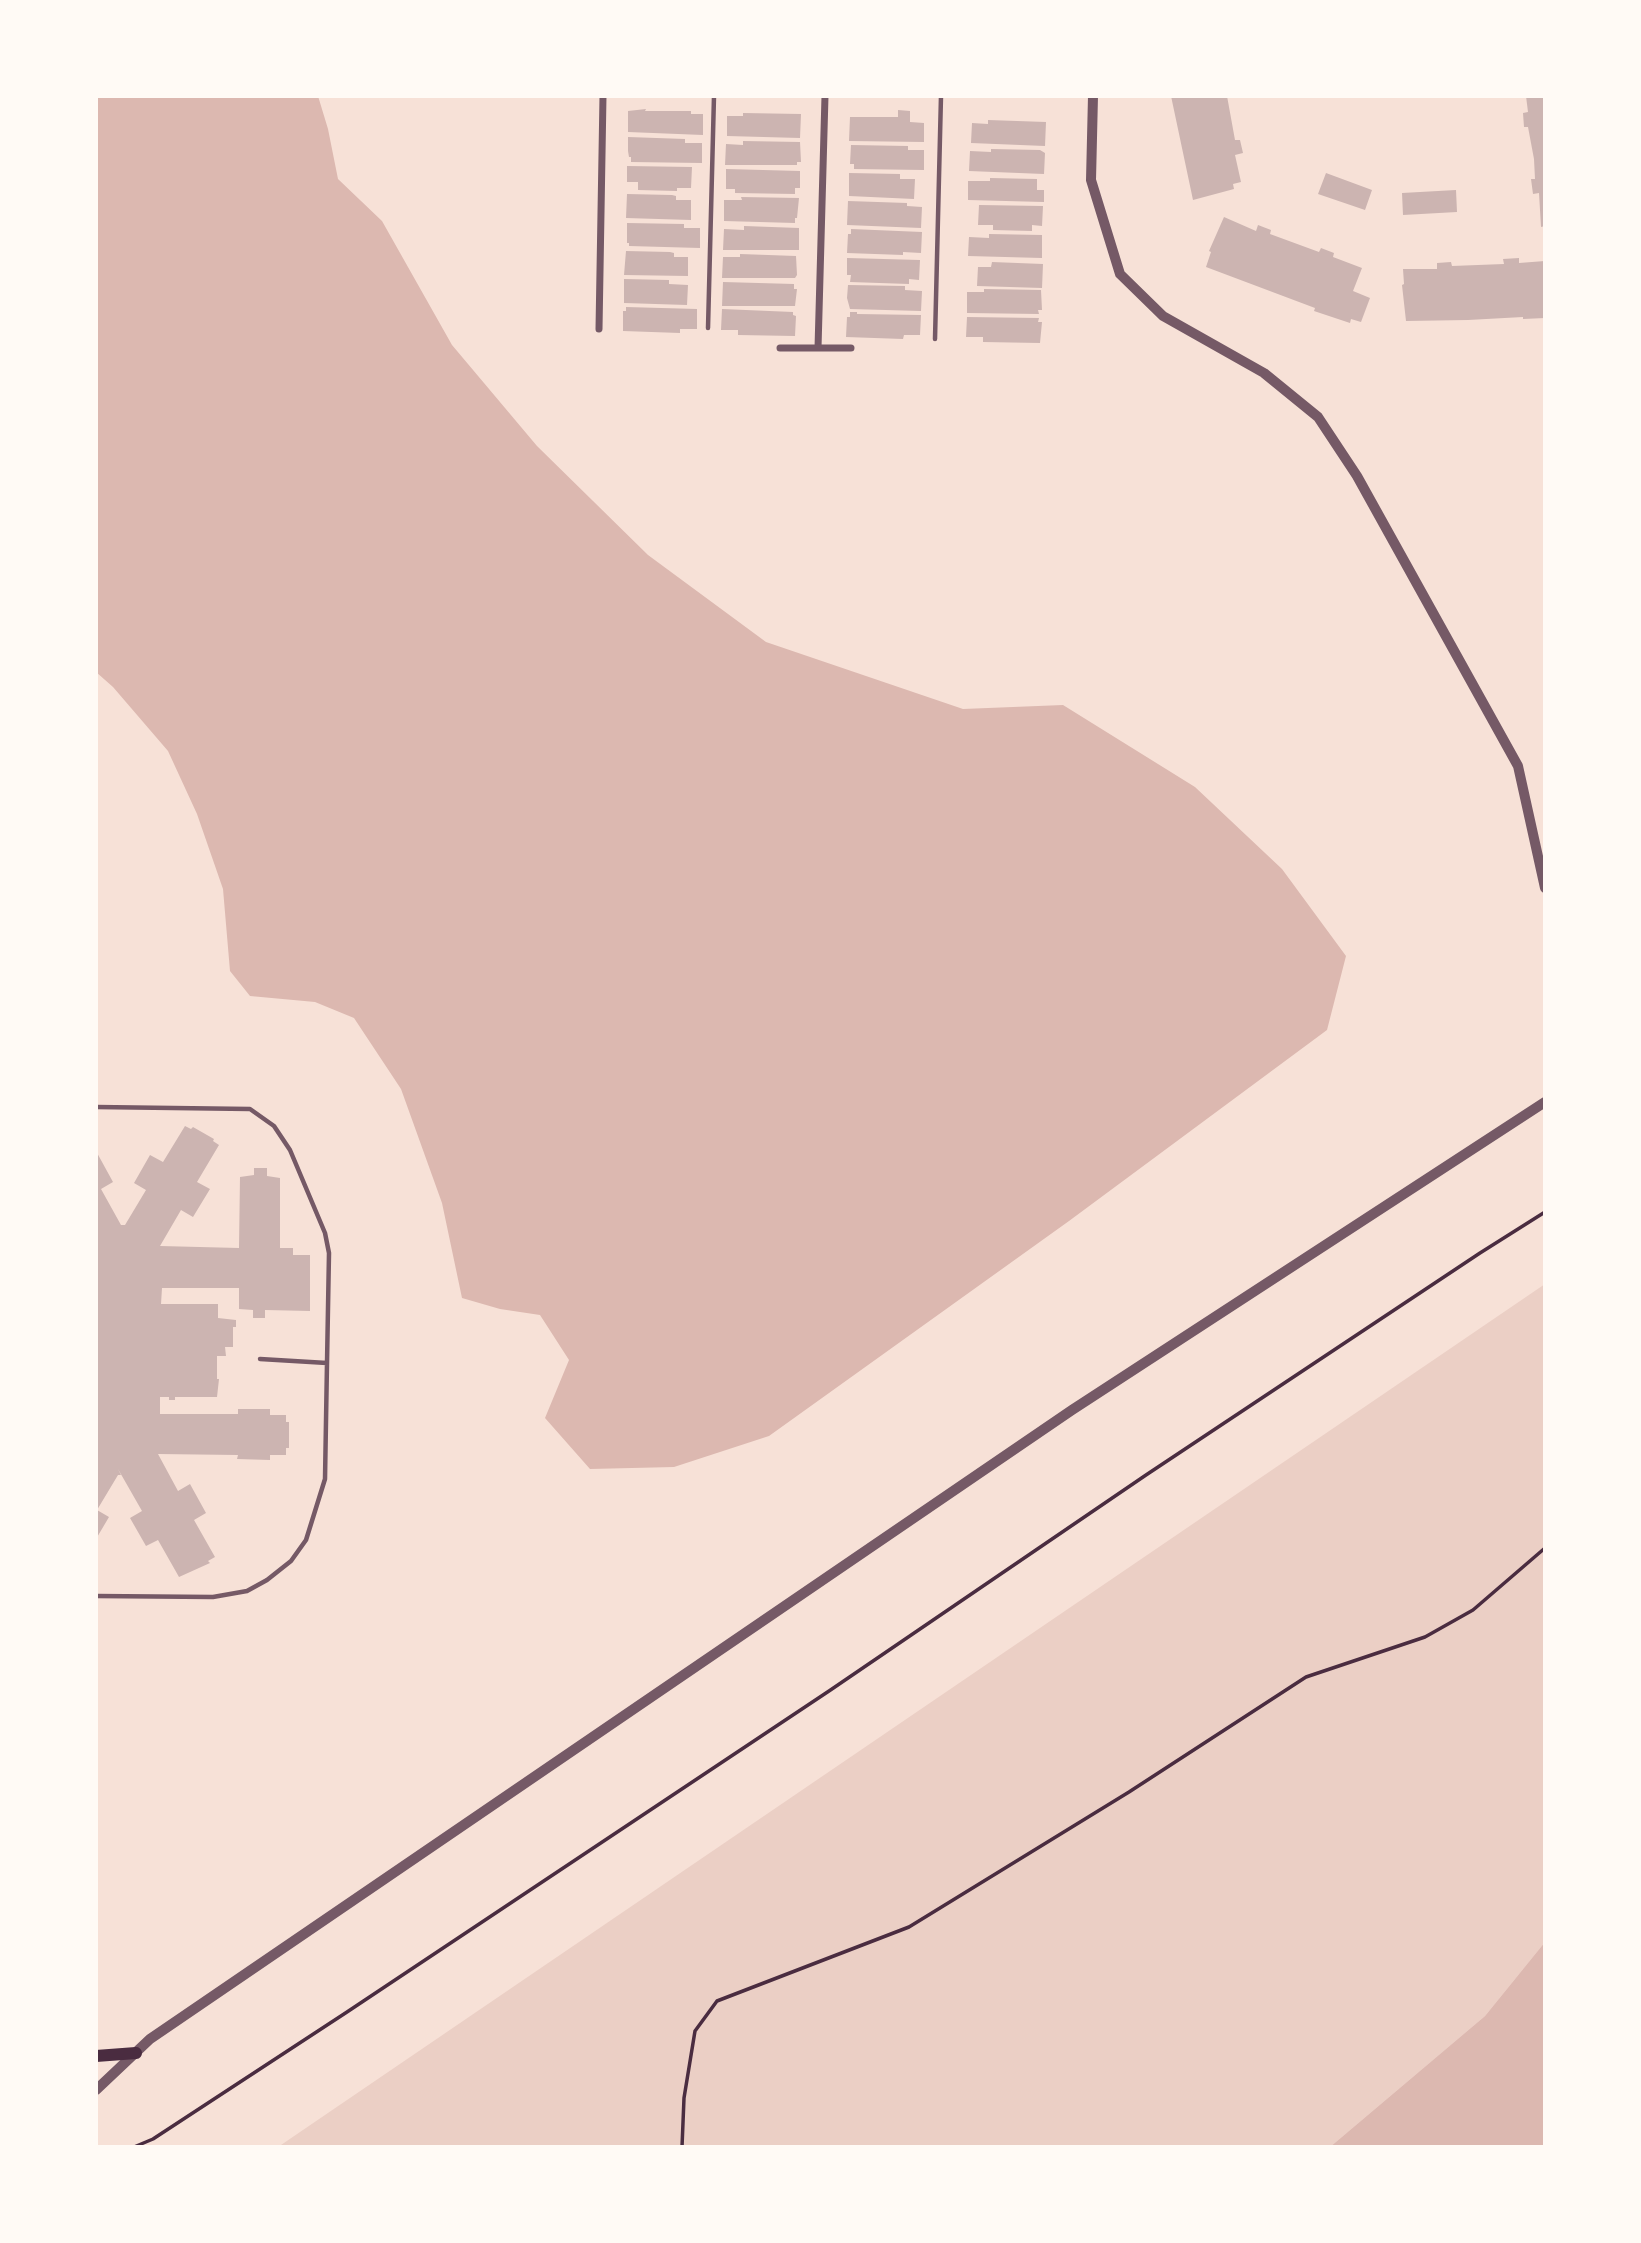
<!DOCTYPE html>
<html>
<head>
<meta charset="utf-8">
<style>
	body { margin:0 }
	#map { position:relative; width:1641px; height:2243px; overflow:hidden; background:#f7e1d7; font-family:"Libre Baskerville",serif }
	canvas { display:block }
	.frame { position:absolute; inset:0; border:98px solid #fffaf5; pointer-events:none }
</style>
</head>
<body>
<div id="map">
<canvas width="1641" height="2243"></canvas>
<div class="frame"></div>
</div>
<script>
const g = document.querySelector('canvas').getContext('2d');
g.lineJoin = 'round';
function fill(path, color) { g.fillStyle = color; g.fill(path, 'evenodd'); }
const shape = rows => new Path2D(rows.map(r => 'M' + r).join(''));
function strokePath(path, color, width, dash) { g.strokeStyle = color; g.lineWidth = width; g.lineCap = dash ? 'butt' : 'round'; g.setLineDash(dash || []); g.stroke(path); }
fill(shape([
	[1545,1284,1545,1942,1485,2016,1330,2147,278,2147]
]), '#ebcfc5');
fill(shape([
	[96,96,318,96,328,129,338,179,382,221,452,345,537,446,648,555,766,642,963,709,1063,705,1195,787,1282,869,1346,956,1327,1030,1069,1221,769,1436,674,1467,590,1469,545,1418,569,1360,540,1315,500,1309,462,1298,442,1203,401,1089,354,1018,315,1002,250,996,230,971,223,889,197,814,168,751,113,687,96,672],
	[1545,1942,1545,2147,1330,2147,1485,2016]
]), '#dcb8b0');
fill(shape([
	[1171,96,1227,96,1235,140,1240,140,1243,153,1235,155,1241,182,1233,184,1234,189,1193,200],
	[1526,96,1545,96,1545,226,1541,227,1539,193,1533,194,1531,179,1535,179,1534,159,1528,127,1524,127,1523,113,1528,112],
	[646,109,645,111,691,111,691,114,703,114,703,135,628,132,628,111],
	[898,110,910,111,910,122,924,123,924,142,849,141,850,117,898,117],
	[743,113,801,114,800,138,727,136,727,116,743,116],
	[988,120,1046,122,1045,146,971,143,972,123,988,124],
	[628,137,685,139,685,143,702,143,702,163,631,162,631,157,629,157,628,151],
	[743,141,800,142,801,162,797,162,797,165,725,165,726,144,743,145],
	[851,145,908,146,908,150,924,150,924,170,854,169,854,164,850,164],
	[991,149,1040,150,1045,153,1044,174,969,171,970,151,991,152],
	[627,166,692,167,691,188,677,188,677,191,638,190,638,182,627,182],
	[726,169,800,171,800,188,795,188,795,194,735,193,735,189,726,189],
	[849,173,900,174,900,179,915,179,914,199,849,196],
	[1326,173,1372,190,1365,210,1318,194],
	[990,178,1037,179,1037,190,1044,190,1044,202,968,200,968,181,990,181],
	[1456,190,1457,212,1403,215,1402,193],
	[627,194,672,195,676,196,676,200,691,200,691,220,626,218],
	[741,197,799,198,797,218,795,218,795,223,724,221,724,200,742,200],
	[848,201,907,203,907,206,922,207,921,228,847,225],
	[979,205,1043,206,1042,226,1032,225,1032,231,993,230,993,225,978,225],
	[1224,217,1256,231,1258,225,1271,230,1270,234,1319,252,1321,248,1334,253,1333,257,1362,268,1353,291,1370,298,1361,322,1351,319,1350,323,1314,311,1315,308,1206,267,1211,252,1209,251],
	[627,223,684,224,684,228,700,228,700,248,629,246,629,243,627,243],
	[744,226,799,228,799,250,723,250,724,229,744,230],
	[851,229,922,232,921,253,903,252,903,255,847,253,848,234,851,234],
	[989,234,1042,235,1042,258,968,256,969,237,989,238],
	[626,251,670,252,674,253,674,257,688,257,688,276,624,275],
	[740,254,796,256,797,275,795,278,722,278,723,257,740,257],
	[847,258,920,260,919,280,909,279,909,284,850,282,851,275,847,275],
	[1519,258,1519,263,1545,261,1545,318,1523,319,1523,317,1468,320,1406,321,1402,285,1404,284,1403,269,1437,269,1437,263,1451,262,1452,266,1504,264,1503,259],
	[992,262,1043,264,1042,288,977,286,978,267,991,267],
	[624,279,669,280,669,284,688,285,687,305,624,303],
	[723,282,794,284,794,289,797,289,795,306,722,306],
	[848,285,905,286,905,290,922,291,921,311,850,309,847,298],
	[984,289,1041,290,1042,310,1038,310,1039,314,967,313,967,292,984,292],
	[626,307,697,309,697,329,680,329,680,333,623,331,623,311,626,311],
	[722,309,793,312,793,315,796,316,795,336,738,335,738,330,721,330],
	[850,312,857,312,857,314,921,315,920,335,904,335,903,339,846,337,847,317,850,317],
	[967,317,1039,318,1038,322,1042,322,1040,343,983,342,983,337,966,337],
	[185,1126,191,1129,193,1127,214,1139,213,1141,219,1145,197,1182,210,1189,193,1217,181,1210,160,1246,239,1248,240,1177,254,1175,254,1168,267,1168,267,1176,280,1178,280,1248,293,1248,293,1255,310,1255,310,1311,265,1310,265,1318,253,1318,253,1310,239,1309,239,1288,162,1288,161,1304,218,1304,218,1318,236,1320,236,1327,233,1327,233,1347,225,1347,226,1356,217,1356,217,1379,219,1379,217,1397,175,1397,175,1400,169,1400,169,1397,160,1397,160,1414,238,1414,238,1409,270,1409,270,1415,286,1415,286,1422,289,1422,289,1448,286,1448,286,1455,270,1455,270,1460,237,1459,238,1455,158,1454,178,1491,190,1484,206,1513,194,1520,215,1557,208,1561,210,1563,179,1577,158,1540,146,1546,130,1518,142,1511,118,1469,121,1475,118,1475,97,1510,109,1517,96,1539,96,1151,113,1182,101,1189,121,1225,125,1225,146,1190,134,1183,150,1155,163,1162]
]), '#ccb4b1');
strokePath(shape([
	[134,2147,153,2139,347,2012,829,1691,1146,1475,1480,1253,1545,1212],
	[682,2147,684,2098,695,2031,717,2001,909,1927,1129,1792,1306,1677,1425,1637,1473,1610,1545,1548]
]), '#4a2c40', 3.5);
strokePath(shape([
	[708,328,714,96],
	[935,339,941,96],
	[96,1107,250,1109,274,1126,290,1150,325,1233,329,1253,327,1363],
	[96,1596,213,1597,247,1591,267,1580,291,1561,306,1540,325,1479,327,1363,260,1359]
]), '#755966', 4.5);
strokePath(shape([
	[599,329,603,96],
	[780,348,851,348],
	[818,348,825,96]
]), '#755966', 7);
strokePath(shape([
	[1093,96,1091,180,1120,274,1163,316,1264,373,1318,417,1357,476,1518,766,1545,888],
	[96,2090,150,2039,1072,1410,1545,1102]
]), '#755966', 10);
strokePath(shape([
	[96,2056,136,2053]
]), '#4a2c40', 12);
</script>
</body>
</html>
